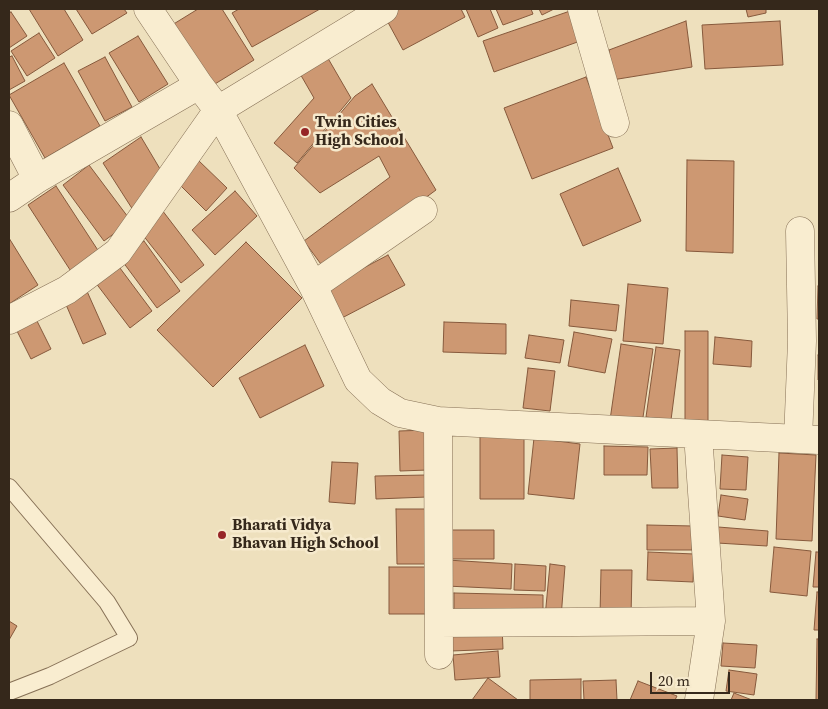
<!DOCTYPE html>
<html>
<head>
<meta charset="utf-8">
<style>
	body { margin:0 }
	#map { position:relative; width:828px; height:709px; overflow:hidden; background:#eee0bd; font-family:"Source Serif 4",serif }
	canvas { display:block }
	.frame { position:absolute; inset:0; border:10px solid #35281b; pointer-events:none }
	.scale { position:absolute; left:650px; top:672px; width:80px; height:22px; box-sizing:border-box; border:2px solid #35281b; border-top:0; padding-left:6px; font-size:15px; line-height:18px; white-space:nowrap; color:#35281b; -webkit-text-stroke:4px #f6eacd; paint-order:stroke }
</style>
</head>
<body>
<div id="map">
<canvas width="828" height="709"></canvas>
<div class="frame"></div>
<div class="scale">20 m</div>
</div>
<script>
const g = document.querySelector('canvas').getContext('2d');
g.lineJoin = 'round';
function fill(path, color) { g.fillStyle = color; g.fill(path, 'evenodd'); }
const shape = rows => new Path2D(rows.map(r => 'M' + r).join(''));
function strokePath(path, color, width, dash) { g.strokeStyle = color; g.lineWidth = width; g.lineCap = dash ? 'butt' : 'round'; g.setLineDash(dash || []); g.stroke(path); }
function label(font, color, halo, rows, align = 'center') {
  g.font = font + ' "Source Serif 4",serif'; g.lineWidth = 5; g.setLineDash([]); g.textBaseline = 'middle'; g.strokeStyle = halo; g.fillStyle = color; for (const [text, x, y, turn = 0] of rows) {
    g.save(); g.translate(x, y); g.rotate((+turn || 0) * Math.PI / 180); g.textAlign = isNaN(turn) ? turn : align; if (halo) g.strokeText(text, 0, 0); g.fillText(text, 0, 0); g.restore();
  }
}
const building = shape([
	[29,9,64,9,83,40,58,56,29,9],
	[76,9,124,9,127,13,92,34,76,9],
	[198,9,222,9,254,60,210,87,172,25,198,9],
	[239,9,320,9,252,47,232,13,239,9],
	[396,9,461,9,465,17,403,50,384,15,396,9],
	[466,9,490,9,498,28,478,37,466,9],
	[496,9,531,9,533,14,503,25,496,9],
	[539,9,554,9,542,15,539,9],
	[746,9,766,9,766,13,748,17,746,9],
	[573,10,583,40,494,72,483,41,573,10],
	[11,12,27,36,9,48,9,13,11,12],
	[686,21,692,67,612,80,609,50,686,21],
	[780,21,783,65,705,69,702,25,780,21],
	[39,33,55,58,27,76,11,51,39,33],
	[138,36,168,84,139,102,109,53,138,36],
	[322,48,351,98,297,163,274,143,314,98,295,65,322,48],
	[12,56,25,81,9,90,9,57,12,56],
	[105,57,132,107,105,121,78,71,105,57],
	[64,63,100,126,45,158,9,95,64,63],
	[586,77,613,148,532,179,504,108,586,77],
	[372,84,436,190,326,271,304,241,390,177,379,156,320,193,294,168,355,96,372,84],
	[141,137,166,179,133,210,103,163,141,137],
	[198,160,227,188,206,211,177,182,198,160],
	[687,160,734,161,733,253,686,251,687,160],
	[89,165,131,221,104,241,63,185,89,165],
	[618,168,641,221,583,246,560,194,618,168],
	[56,186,103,258,74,276,28,205,56,186],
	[235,191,257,216,215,255,192,230,235,191],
	[162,210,204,265,181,283,138,229,162,210],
	[9,238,38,285,9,304,9,238],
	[144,241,180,291,157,308,120,258,144,241],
	[246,242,302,298,213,387,157,330,246,242],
	[388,255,405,285,340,319,324,289,388,255],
	[114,260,152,311,130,328,92,278,114,260],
	[628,284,668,288,663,344,623,341,628,284],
	[818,286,819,286,819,319,817,319,818,286],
	[86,289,106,334,83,344,64,300,86,289],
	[571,300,619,305,616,331,569,326,571,300],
	[36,319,51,349,31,359,16,329,36,319],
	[444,322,506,324,506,354,443,352,444,322],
	[685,331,708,331,708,424,685,424,685,331],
	[574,332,612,339,605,373,568,366,574,332],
	[529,335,564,340,560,363,525,358,529,335],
	[715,337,752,341,751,367,713,364,715,337],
	[621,344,653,349,642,424,610,420,621,344],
	[305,345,324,386,260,418,239,378,305,345],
	[656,347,680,350,671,420,646,417,656,347],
	[818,355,819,355,819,380,818,380,818,355],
	[528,368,555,371,550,411,523,408,528,368],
	[427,430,428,470,400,471,399,431,427,430],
	[480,435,524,436,524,499,480,499,480,435],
	[534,438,580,444,574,499,528,494,534,438],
	[604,446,648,447,647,475,604,475,604,446],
	[677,448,678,488,652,488,650,449,677,448],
	[779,453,816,455,812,541,776,539,779,453],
	[722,455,748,457,746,490,720,489,722,455],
	[332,462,358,463,355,504,329,502,332,462],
	[427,475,427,497,376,499,375,476,427,475],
	[721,495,748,499,745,520,718,516,721,495],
	[396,509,426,509,426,564,397,564,396,509],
	[647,525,693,526,692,550,647,550,647,525],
	[718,527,768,531,767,546,717,543,718,527],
	[445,530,494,530,494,559,446,559,445,530],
	[774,547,811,551,807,596,770,592,774,547],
	[648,552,694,554,693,582,647,580,648,552],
	[816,552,819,552,819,587,813,587,816,552],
	[447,560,512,564,511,589,446,586,447,560],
	[515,564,546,566,545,591,514,590,515,564],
	[550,564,565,566,561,618,545,617,550,564],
	[389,567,427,567,427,614,389,614,389,567],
	[601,570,632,570,631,617,600,616,601,570],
	[817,592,819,592,819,630,814,630,817,592],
	[454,593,543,595,543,620,454,618,454,593],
	[9,621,17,626,9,640,9,621],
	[502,625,503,649,451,651,451,627,502,625],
	[817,639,819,639,819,700,816,700,817,639],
	[723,643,757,645,755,668,721,666,723,643],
	[498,651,500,677,455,680,453,655,498,651],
	[729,670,757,674,754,695,726,691,729,670],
	[488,678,518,700,472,700,488,678],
	[581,679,581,700,530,700,530,680,581,679],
	[616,680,617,700,584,700,583,681,616,680],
	[638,681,677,696,675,700,630,700,638,681],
	[734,693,752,700,731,700,734,693]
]);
fill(building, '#cd9872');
strokePath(building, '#86593c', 1);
const service = shape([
	[9,487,107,602,129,638,50,676,9,692]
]);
const minor = shape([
	[148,9,199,85,218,110,313,286,358,380,380,401,400,413,438,421,819,440],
	[582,9,615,123],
	[9,125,37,179],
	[9,198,37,179,199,85],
	[313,286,423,210],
	[9,320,67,290,118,252,218,110,384,9],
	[438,421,439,655],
	[698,434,711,621,699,700],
	[798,439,802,341,800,231],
	[439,623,711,621]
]);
strokePath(service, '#867056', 18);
strokePath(minor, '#867056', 29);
strokePath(service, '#f9edd0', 16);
strokePath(minor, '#f9edd0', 28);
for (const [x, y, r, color] of [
	[305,132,5,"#962526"],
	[222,535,5,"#962526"]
]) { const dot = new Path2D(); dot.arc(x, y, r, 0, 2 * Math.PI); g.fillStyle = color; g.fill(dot); strokePath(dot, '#f6eacd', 2); }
label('bold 16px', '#35281b', '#f6eacd', [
	["Twin Cities",315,123],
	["High School",315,141],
	["Bharati Vidya",232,526],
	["Bhavan High School",232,544]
], 'left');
</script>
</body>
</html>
